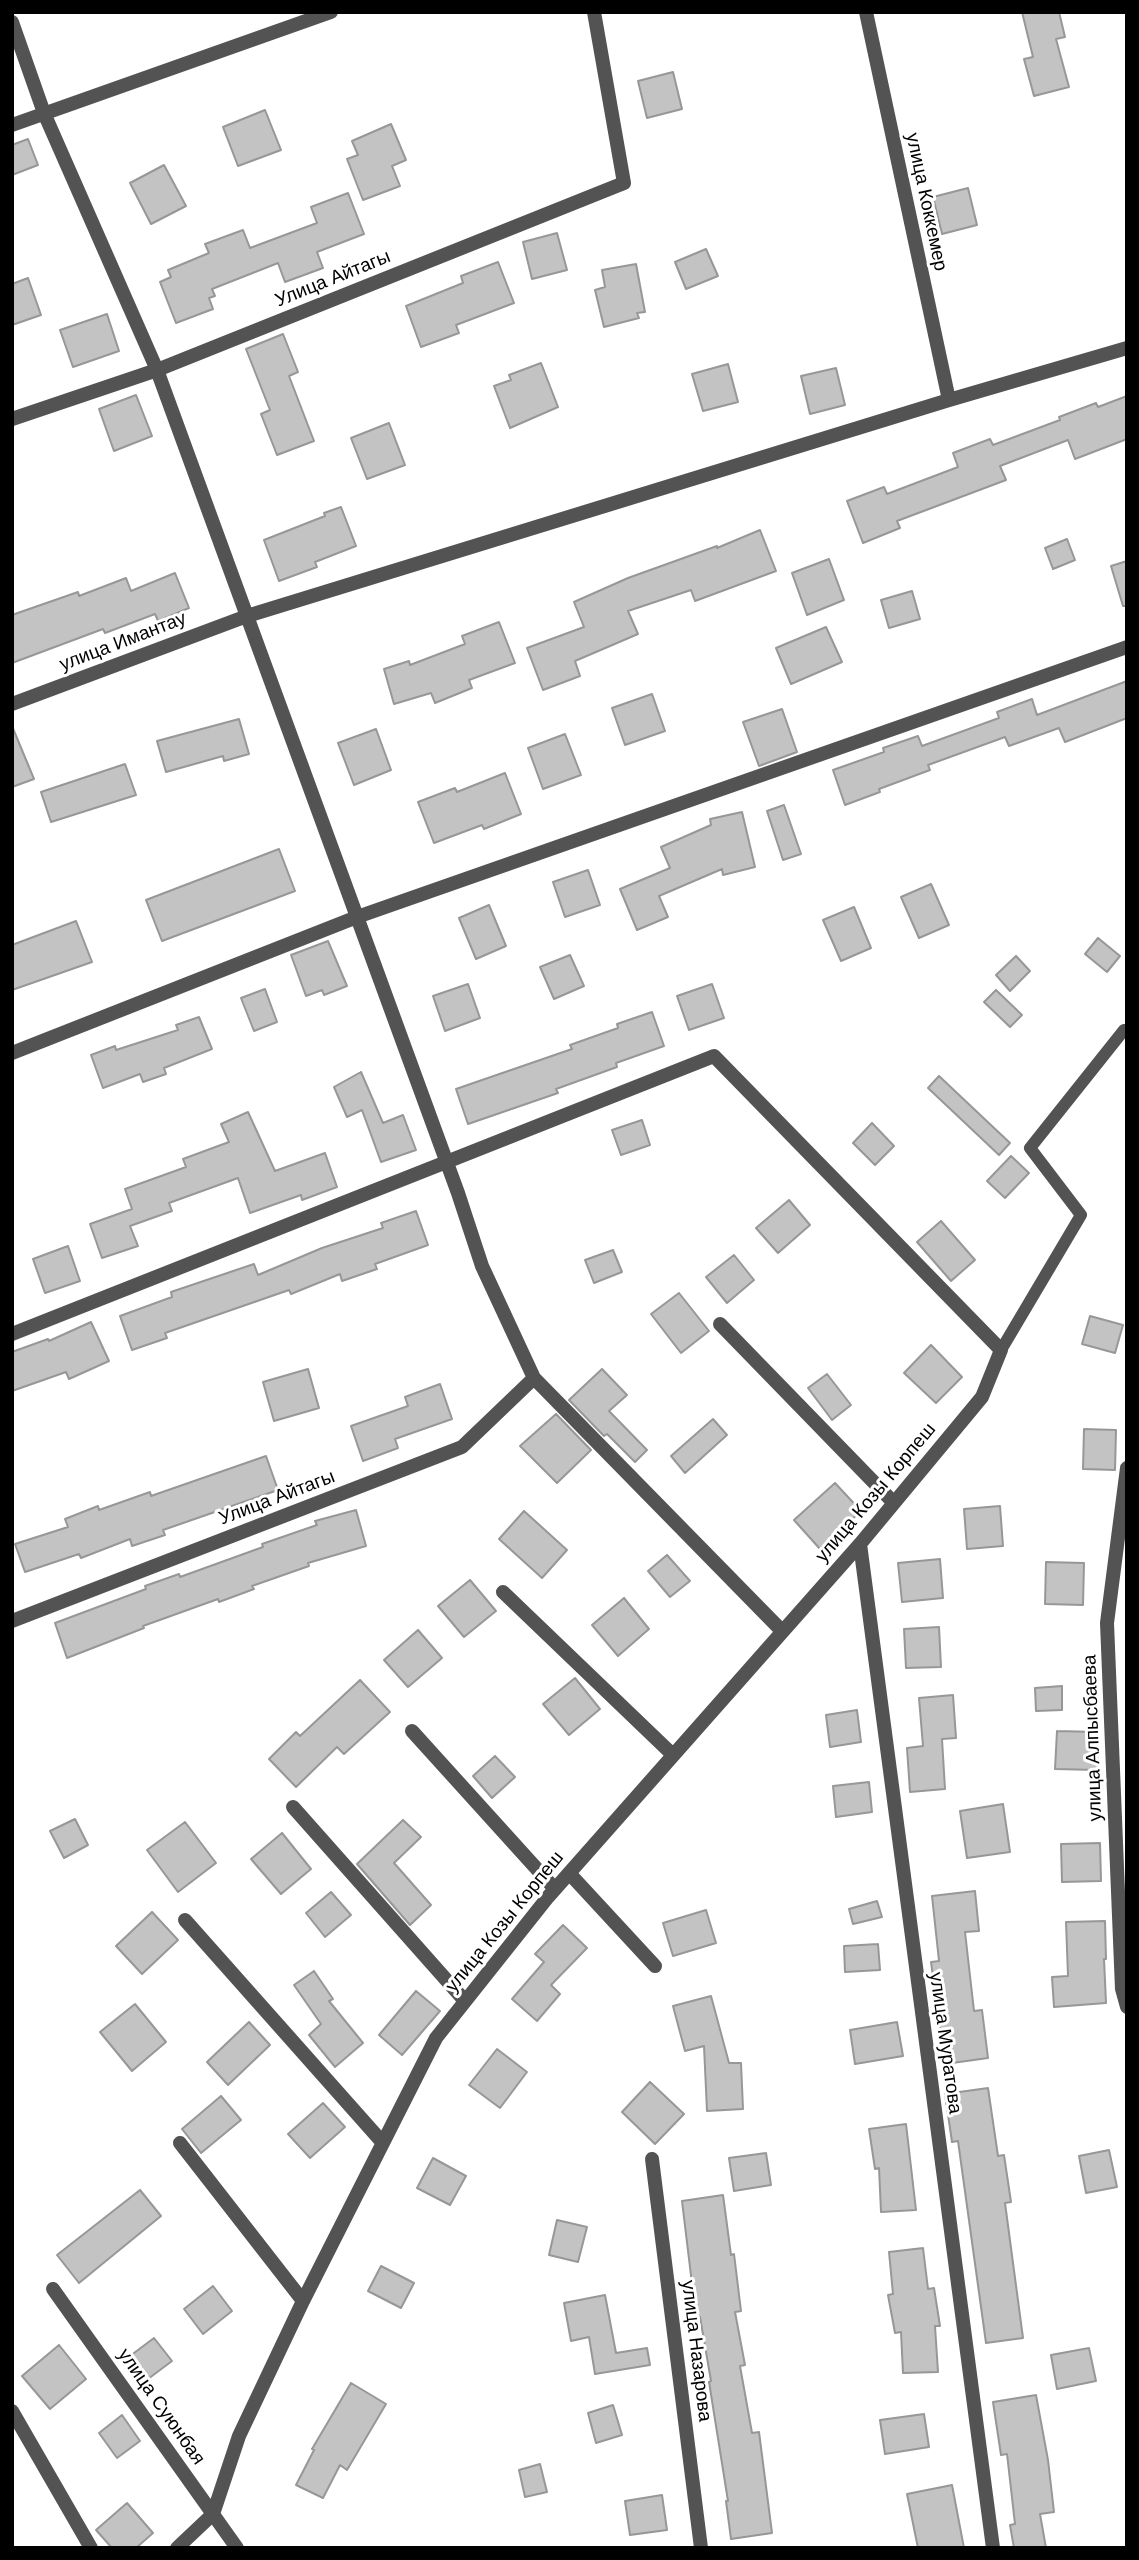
<!DOCTYPE html>
<html>
<head>
<meta charset="utf-8">
<style>
	body { margin:0 }
	#map { position:relative; width:1139px; height:2560px; overflow:hidden; background:#fff; font-family:Arial,sans-serif }
	canvas { display:block }
	.frame { position:absolute; inset:0; border:14px solid #000; pointer-events:none }
</style>
</head>
<body>
<div id="map">
<canvas width="1139" height="2560"></canvas>
<div class="frame"></div>
</div>
<script>
const g = document.querySelector('canvas').getContext('2d');
g.lineJoin = 'round';
function fill(path, color) { g.fillStyle = color; g.fill(path, 'evenodd'); }
const shape = rows => new Path2D(rows.map(r => 'M' + r).join(''));
function strokePath(path, color, width, dash) { g.strokeStyle = color; g.lineWidth = width; g.lineCap = dash ? 'butt' : 'round'; g.setLineDash(dash || []); g.stroke(path); }
function label(font, color, halo, rows, align = 'center') {
  g.font = font + ' Arial,sans-serif'; g.lineWidth = 6; g.setLineDash([]); g.textBaseline = 'middle'; g.strokeStyle = halo; g.fillStyle = color; for (const [text, x, y, turn = 0] of rows) {
    g.save(); g.translate(x, y); g.rotate((+turn || 0) * Math.PI / 180); g.textAlign = isNaN(turn) ? turn : align; if (halo) g.strokeText(text, 0, 0); g.fillText(text, 0, 0); g.restore();
  }
}
const building = shape([
	[1022,12,1059,12,1065,37,1056,39,1069,87,1034,96,1024,59,1033,57,1022,12],
	[673,72,682,109,647,118,638,81,673,72],
	[265,110,281,150,238,166,223,127,265,110],
	[391,124,406,160,392,166,400,186,363,200,347,159,358,155,352,141,391,124],
	[28,139,38,165,12,175,12,145,28,139],
	[164,165,186,206,151,224,130,183,164,165],
	[968,188,977,225,942,234,933,197,968,188],
	[348,193,364,234,317,252,323,268,285,282,278,263,212,289,215,296,209,298,213,309,176,323,160,282,171,277,168,270,209,253,205,244,243,230,250,248,317,223,311,207,348,193],
	[557,233,567,270,532,279,523,242,557,233],
	[706,249,718,276,686,289,675,262,706,249],
	[498,262,514,303,456,325,459,333,421,347,406,306,463,283,461,276,498,262],
	[636,264,645,312,637,313,639,318,604,327,595,290,605,287,602,270,636,264],
	[28,278,41,315,12,325,12,284,28,278],
	[107,314,119,351,73,367,60,330,107,314],
	[283,334,298,372,289,376,314,441,277,455,261,414,270,410,246,349,283,334],
	[541,363,558,407,510,428,494,386,511,380,509,375,541,363],
	[728,364,738,402,703,411,692,374,728,364],
	[836,368,845,405,810,414,801,376,836,368],
	[136,395,152,436,114,451,99,409,136,395],
	[1127,396,1127,439,1075,459,1068,440,1000,466,1006,480,897,521,900,528,863,543,847,501,884,487,887,494,958,467,953,453,990,439,993,445,1060,420,1059,417,1096,403,1098,407,1127,396],
	[389,423,405,465,367,479,351,438,389,423],
	[341,507,356,546,315,562,317,567,279,581,264,540,325,516,324,513,341,507],
	[760,530,776,571,695,601,691,590,628,611,638,634,575,661,580,676,543,690,527,648,584,627,574,602,628,578,717,546,717,548,760,530],
	[1067,539,1075,560,1053,569,1045,548,1067,539],
	[829,559,844,600,807,615,792,573,829,559],
	[1127,561,1127,606,1123,606,1111,566,1127,561],
	[175,573,189,608,158,621,155,614,105,633,103,629,12,663,12,615,78,592,79,596,126,578,131,591,175,573],
	[912,591,920,619,889,628,881,600,912,591],
	[499,622,515,663,469,680,472,688,435,703,431,693,394,704,384,669,409,661,410,665,465,644,462,636,499,622],
	[826,627,842,662,791,684,776,648,826,627],
	[1127,681,1127,718,1065,742,1059,728,1009,746,1005,737,928,765,930,770,879,789,880,792,845,805,833,770,884,752,883,748,918,736,922,746,999,718,997,712,1032,699,1037,715,1127,681],
	[652,694,665,731,625,745,612,708,652,694],
	[782,709,797,752,759,766,743,722,782,709],
	[239,719,249,754,224,761,223,756,166,772,157,741,239,719],
	[12,726,34,779,12,787,12,726],
	[376,729,391,770,354,785,338,743,376,729],
	[565,734,581,775,543,789,528,748,565,734],
	[125,764,136,795,51,822,41,792,125,764],
	[505,773,521,814,484,829,482,825,434,843,418,802,455,788,457,792,505,773],
	[784,805,801,854,783,860,767,811,784,805],
	[742,812,755,867,723,875,722,869,659,896,668,917,637,930,620,889,670,868,661,847,711,825,710,819,742,812],
	[279,849,295,891,162,941,146,900,279,849],
	[588,870,600,905,565,917,553,882,588,870],
	[931,884,949,925,919,938,901,897,931,884],
	[489,905,506,946,476,959,459,918,489,905],
	[854,907,871,948,841,961,823,920,854,907],
	[76,921,92,962,12,990,12,945,76,921],
	[1098,938,1120,956,1107,972,1085,954,1098,938],
	[328,941,347,986,324,995,322,990,306,996,291,955,328,941],
	[570,955,584,986,554,999,540,967,570,955],
	[1016,956,1030,971,1010,991,996,975,1016,956],
	[468,984,480,1018,445,1031,433,996,468,984],
	[712,984,724,1018,689,1030,677,996,712,984],
	[265,989,277,1022,254,1031,241,998,265,989],
	[996,990,1022,1015,1010,1027,984,1002,996,990],
	[652,1012,664,1046,616,1063,617,1067,556,1089,558,1093,468,1124,456,1089,572,1049,570,1045,618,1028,617,1024,652,1012],
	[199,1017,212,1049,164,1068,166,1074,143,1082,140,1074,103,1088,91,1055,115,1046,116,1050,178,1030,176,1025,199,1017],
	[361,1072,383,1123,403,1115,416,1150,381,1162,362,1110,347,1117,334,1087,361,1072],
	[939,1076,1010,1143,999,1155,928,1088,939,1076],
	[248,1112,275,1171,325,1153,337,1187,302,1200,301,1195,250,1213,238,1178,169,1203,172,1211,130,1226,138,1246,102,1258,90,1224,132,1209,125,1189,186,1167,183,1159,229,1142,221,1124,248,1112],
	[642,1120,650,1145,621,1155,612,1130,642,1120],
	[872,1123,894,1146,875,1165,853,1143,872,1123],
	[1011,1156,1029,1173,1005,1198,987,1181,1011,1156],
	[789,1200,810,1225,778,1253,756,1228,789,1200],
	[416,1211,428,1245,375,1264,377,1269,342,1281,340,1274,291,1294,289,1290,165,1333,167,1338,132,1350,120,1316,172,1297,171,1292,254,1264,258,1275,322,1248,383,1228,381,1223,416,1211],
	[941,1221,975,1260,951,1281,917,1242,941,1221],
	[68,1246,80,1281,45,1293,33,1259,68,1246],
	[613,1250,622,1272,594,1283,585,1260,613,1250],
	[734,1255,754,1280,727,1303,706,1277,734,1255],
	[679,1293,709,1331,681,1353,651,1314,679,1293],
	[1090,1316,1123,1325,1115,1353,1082,1344,1090,1316],
	[91,1322,109,1361,69,1379,66,1372,12,1391,12,1352,48,1339,49,1341,91,1322],
	[931,1345,962,1377,936,1403,904,1373,931,1345],
	[308,1369,319,1408,274,1421,263,1382,308,1369],
	[602,1369,627,1395,609,1411,647,1450,635,1462,607,1434,604,1436,569,1400,602,1369],
	[827,1374,851,1405,832,1420,808,1388,827,1374],
	[440,1384,452,1419,395,1439,398,1448,363,1461,351,1426,408,1406,405,1397,440,1384],
	[556,1414,591,1450,557,1483,520,1446,556,1414],
	[713,1419,727,1435,685,1473,671,1456,713,1419],
	[1084,1429,1116,1430,1115,1470,1083,1469,1084,1429],
	[266,1456,278,1490,163,1530,165,1535,132,1546,130,1539,81,1558,79,1554,25,1572,15,1544,68,1527,65,1519,98,1506,99,1510,150,1492,151,1496,266,1456],
	[835,1483,861,1511,820,1549,794,1520,835,1483],
	[1000,1506,1003,1546,967,1549,964,1509,1000,1506],
	[356,1510,366,1546,308,1563,309,1566,252,1586,254,1589,219,1602,218,1599,143,1626,144,1628,67,1658,55,1623,146,1589,145,1586,179,1574,180,1577,263,1547,262,1544,317,1525,315,1521,356,1510],
	[524,1511,567,1550,542,1578,499,1539,524,1511],
	[667,1555,690,1581,670,1597,648,1571,667,1555],
	[940,1559,943,1598,902,1602,898,1563,940,1559],
	[1046,1562,1084,1563,1083,1605,1045,1604,1046,1562],
	[470,1580,496,1611,464,1637,438,1606,470,1580],
	[624,1598,649,1629,618,1656,592,1625,624,1598],
	[939,1627,941,1667,906,1668,904,1629,939,1627],
	[418,1630,442,1658,408,1687,384,1660,418,1630],
	[575,1678,600,1709,569,1735,543,1704,575,1678],
	[360,1680,390,1712,344,1754,337,1747,296,1787,269,1759,296,1732,300,1736,360,1680],
	[1062,1686,1062,1710,1036,1711,1035,1688,1062,1686],
	[953,1695,956,1738,942,1739,945,1789,910,1792,907,1748,923,1746,919,1698,953,1695],
	[857,1710,861,1742,830,1747,826,1715,857,1710],
	[1057,1731,1098,1732,1097,1770,1055,1769,1057,1731],
	[495,1756,515,1777,492,1798,473,1776,495,1756],
	[869,1782,872,1812,836,1817,833,1786,869,1782],
	[1003,1804,1010,1852,967,1858,960,1811,1003,1804],
	[75,1819,88,1845,64,1858,50,1831,75,1819],
	[403,1820,421,1837,394,1863,431,1905,410,1925,357,1864,403,1820],
	[185,1822,216,1863,178,1892,147,1850,185,1822],
	[282,1833,311,1869,281,1894,251,1859,282,1833],
	[1100,1843,1101,1881,1062,1882,1061,1844,1100,1843],
	[975,1891,979,1931,965,1932,974,2011,982,2010,988,2058,945,2064,931,1962,939,1961,932,1896,975,1891],
	[331,1892,351,1915,325,1937,306,1913,331,1892],
	[877,1901,882,1917,853,1924,849,1909,877,1901],
	[706,1910,716,1943,673,1956,663,1923,706,1910],
	[152,1912,178,1940,142,1974,116,1946,152,1912],
	[1105,1921,1106,1959,1104,1959,1106,2003,1054,2007,1052,1977,1068,1976,1066,1922,1105,1921],
	[563,1925,587,1948,551,1985,560,1994,537,2021,512,1999,544,1962,535,1954,563,1925],
	[878,1944,880,1970,845,1972,844,1946,878,1944],
	[314,1971,333,1999,329,2001,363,2043,335,2067,309,2035,321,2024,294,1985,314,1971],
	[416,1991,440,2011,402,2055,379,2035,416,1991],
	[711,1996,729,2063,741,2063,743,2109,707,2111,704,2046,685,2051,673,2006,711,1996],
	[135,2004,166,2042,132,2071,100,2032,135,2004],
	[249,2022,270,2045,228,2085,207,2062,249,2022],
	[897,2022,903,2056,855,2064,850,2030,897,2022],
	[497,2049,527,2072,500,2108,469,2085,497,2049],
	[650,2082,684,2114,655,2144,622,2112,650,2082],
	[988,2088,998,2156,1004,2155,1011,2202,1005,2203,1023,2338,986,2343,958,2141,952,2142,945,2094,988,2088],
	[221,2096,241,2120,201,2153,182,2129,221,2096],
	[323,2103,345,2127,310,2158,288,2134,323,2103],
	[906,2124,916,2210,881,2212,879,2168,875,2169,869,2129,906,2124],
	[1109,2150,1117,2187,1086,2193,1079,2156,1109,2150],
	[766,2153,771,2185,734,2191,729,2158,766,2153],
	[433,2158,466,2176,450,2205,417,2188,433,2158],
	[140,2190,161,2216,79,2283,57,2255,140,2190],
	[723,2195,731,2255,734,2254,741,2311,735,2312,745,2365,740,2366,752,2433,759,2432,772,2533,731,2539,726,2501,728,2501,709,2382,711,2381,700,2317,696,2317,682,2201,723,2195],
	[557,2220,587,2227,578,2262,549,2255,557,2220],
	[923,2248,928,2289,934,2288,940,2326,935,2326,938,2372,903,2373,901,2332,895,2333,888,2295,893,2294,889,2252,923,2248],
	[381,2266,414,2283,401,2308,368,2291,381,2266],
	[213,2286,232,2311,203,2334,184,2309,213,2286],
	[605,2295,616,2353,647,2348,650,2365,595,2374,589,2337,571,2341,564,2303,605,2295],
	[154,2338,172,2361,144,2382,126,2359,154,2338],
	[59,2345,86,2379,50,2409,22,2376,59,2345],
	[1089,2348,1096,2381,1057,2389,1051,2355,1089,2348],
	[351,2383,386,2404,347,2470,340,2465,323,2498,296,2485,314,2450,312,2449,351,2383],
	[1036,2395,1048,2460,1054,2512,1040,2514,1046,2548,1014,2548,1010,2525,1015,2524,1007,2454,1001,2455,993,2402,1036,2395],
	[613,2405,622,2435,596,2443,588,2413,613,2405],
	[924,2414,929,2447,885,2454,880,2420,924,2414],
	[122,2415,140,2441,117,2458,99,2433,122,2415],
	[540,2464,547,2492,525,2497,519,2470,540,2464],
	[952,2485,964,2548,918,2548,907,2494,952,2485],
	[662,2495,667,2530,630,2535,625,2501,662,2495],
	[127,2503,153,2533,136,2548,112,2548,96,2530,127,2503]
]);
fill(building, '#c3c3c3');
strokePath(building, '#979797', 2);
strokePath(shape([
	[1001,1350,1081,1215,1030,1148,1124,1030]
]), '#535353', 12);
strokePath(shape([
	[866,12,949,400],
	[12,22,44,113,157,370,624,183,594,12],
	[12,125,331,12],
	[12,419,157,370,458,1193,482,1266,534,1378,782,1631],
	[12,704,247,616,949,400,1127,348],
	[12,1053,357,917,1127,647],
	[720,1324,894,1503],
	[12,1334,714,1056,1001,1350,982,1397,860,1544,548,1897,436,2038,303,2301,239,2436,213,2514,177,2548],
	[1127,1468,1107,1623,1122,1989,1127,2007],
	[860,1544,993,2548],
	[503,1592,673,1755],
	[12,1621,462,1447,534,1378],
	[412,1731,555,1889],
	[293,1807,465,2001],
	[569,1873,655,1966],
	[185,1920,383,2143],
	[180,2143,303,2301],
	[652,2159,701,2548],
	[53,2289,237,2548],
	[12,2411,91,2548]
]), '#535353', 14);
label('19px', '#000', '#fff', [
	["улица Коккемер",926,202,78],
	["Улица Айтагы",333,279,-22],
	["улица Имантау",123,642,-21],
	["улица Козы Корпеш",876,1493,-50],
	["Улица Айтагы",277,1498,-21],
	["улица Алпысбаева",1093,1738,-92],
	["улица Козы Корпеш",505,1922,-51],
	["улица Муратова",945,2043,82],
	["улица Назарова",696,2351,83],
	["улица Суюнбая",161,2407,55]
]);
</script>
</body>
</html>
